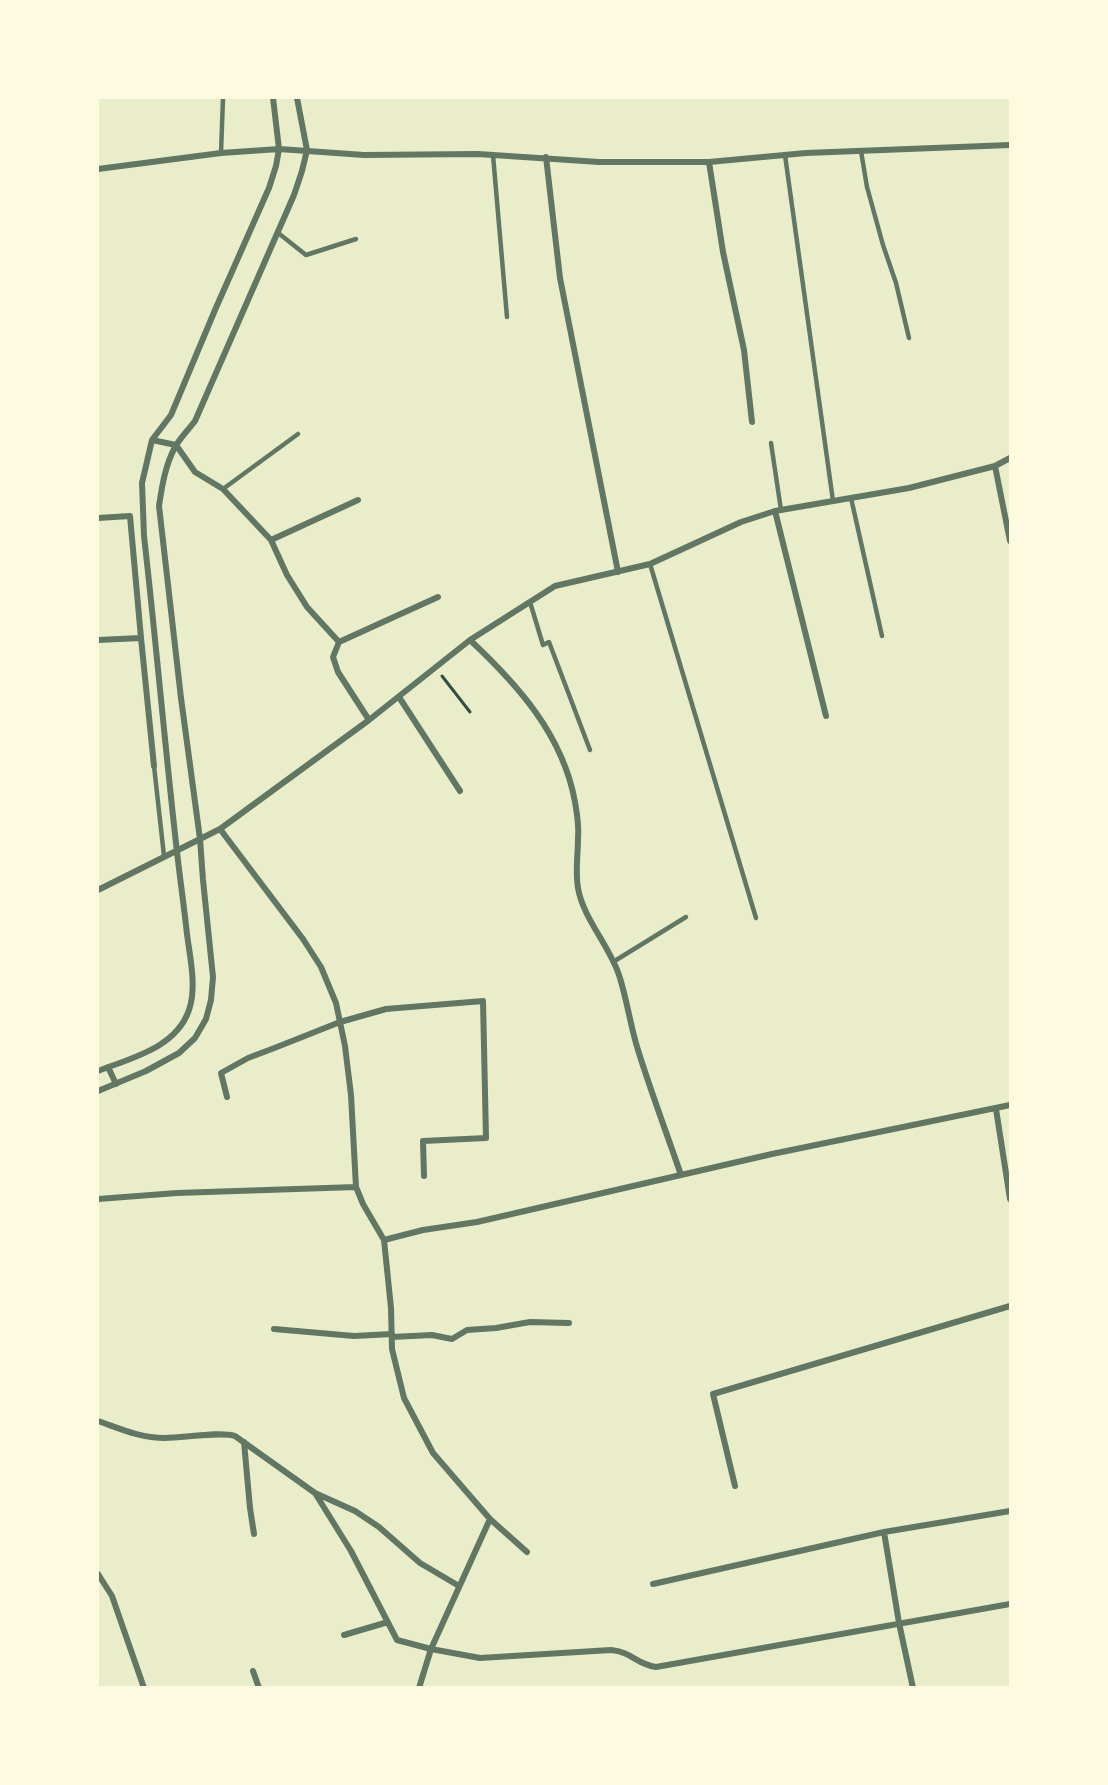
<!DOCTYPE html>
<html>
<head>
<meta charset="utf-8">
<style>
  body { margin:0 }
  #map { position:relative; width:1108px; height:1785px; overflow:hidden; background:#e9edc9; font-family:Mulish,sans-serif }
  canvas { display:block }
  .frame { position:absolute; inset:0; border:99px solid #fefae0; pointer-events:none }
</style>
</head>
<body>
<div id="map">
<canvas width="1108" height="1785"></canvas>
<div class="frame"></div>
</div>
<script>
const g = document.querySelector('canvas').getContext('2d');
g.lineJoin = 'round';
function stroke(path, color, width, dash) { g.strokeStyle = color; g.lineWidth = width; g.lineCap = dash ? 'butt' : 'round'; g.setLineDash(dash || []); g.stroke(path); }
stroke(new Path2D(`
  M442,676l28,36`), '#344e41', 3);
stroke(new Path2D(`
  M861,151l6,36 16,58 13,38 13,55
  M221,153l2,-55
  M493,155l14,162
  M785,155l48,346
  M277,232l29,23 50,-16
  M771,443l10,67
  M223,489l75,-55
  M851,498l31,138
  M650,564l106,354
  M530,602l13,43 6,-3 41,108
  M154,766l10,90
  M613,962l73,-45`), '#617663', 4.5);
stroke(new Path2D(`
  M546,157l14,121 58,294
  M709,162l14,90 21,98 8,72
  M98,169l123,-16 58,-4 85,6 114,-1 121,8h110l97,-9 204,-8
  M152,440l24,5 19,27 28,17 48,51 16,35 20,32 32,35 -6,15 5,15 31,48
  M995,466l15,75
  M775,511l51,205
  M98,518l32,-2 11,122
  M271,540l87,-40
  M98,640l43,-2 13,128
  M470,640c48,45 93,95 105,162 2,11 4,25 3,36 0,17 -3,34 0,50 5,30 31,57 41,87 8,24 11,50 19,75 13,42 29,84 43,125
  M339,642l99,-45
  M399,697l61,94
  M220,829l83,110 18,28 15,36 9,43 6,49 5,92 7,17 21,36 7,68 1,41 12,49 29,55 57,66 -59,130 -12,39
  M98,890l122,-61 149,-109 101,-80 85,-54 95,-22 91,-42 34,-11 134,-23 86,-22 15,-8
  M108,1067l8,17
  M98,1071c33,-13 78,-23 91,-61 8,-23 1,-52 -2,-76 -3,-28 -7,-55 -10,-82 -12,-105 -21,-211 -33,-316l-2,-53 10,-43 19,-25 44,-105 54,-122 7,-22 3,-17 -6,-51
  M98,1091l48,-20 33,-18 16,-15 11,-19 5,-19 2,-23 -10,-97 -3,-41 -19,-141 -22,-192c3,-20 6,-40 16,-59 5,-9 14,-18 20,-26l99,-226 8,-24 5,-21 -10,-52
  M227,1097l-6,-24 27,-15 29,-11 63,-25 46,-13 97,-8 3,137 -63,3 1,35
  M996,1109l14,90
  M98,1199l79,-6 179,-6
  M384,1240l39,-10 54,-8 295,-68 238,-49
  M274,1329l80,7 38,-2
  M392,1337l40,-2 20,4 15,-9 29,-2 34,-6 39,1
  M98,1421c23,8 42,17 67,17 18,0 56,-7 70,-2l80,57 40,18 24,16 41,36 39,23
  M244,1442l6,66 4,26
  M735,1486l-22,-92 297,-88
  M315,1493l36,58 46,89 34,9 49,9 131,-8c21,2 25,14 45,17l354,-63
  M490,1519l37,33
  M884,1532l15,91 14,65
  M98,1574l14,22 32,92
  M653,1584l231,-52 126,-21
  M344,1635l44,-13
  M253,1671l6,17`), '#617663', 6);
</script>
</body>
</html>
